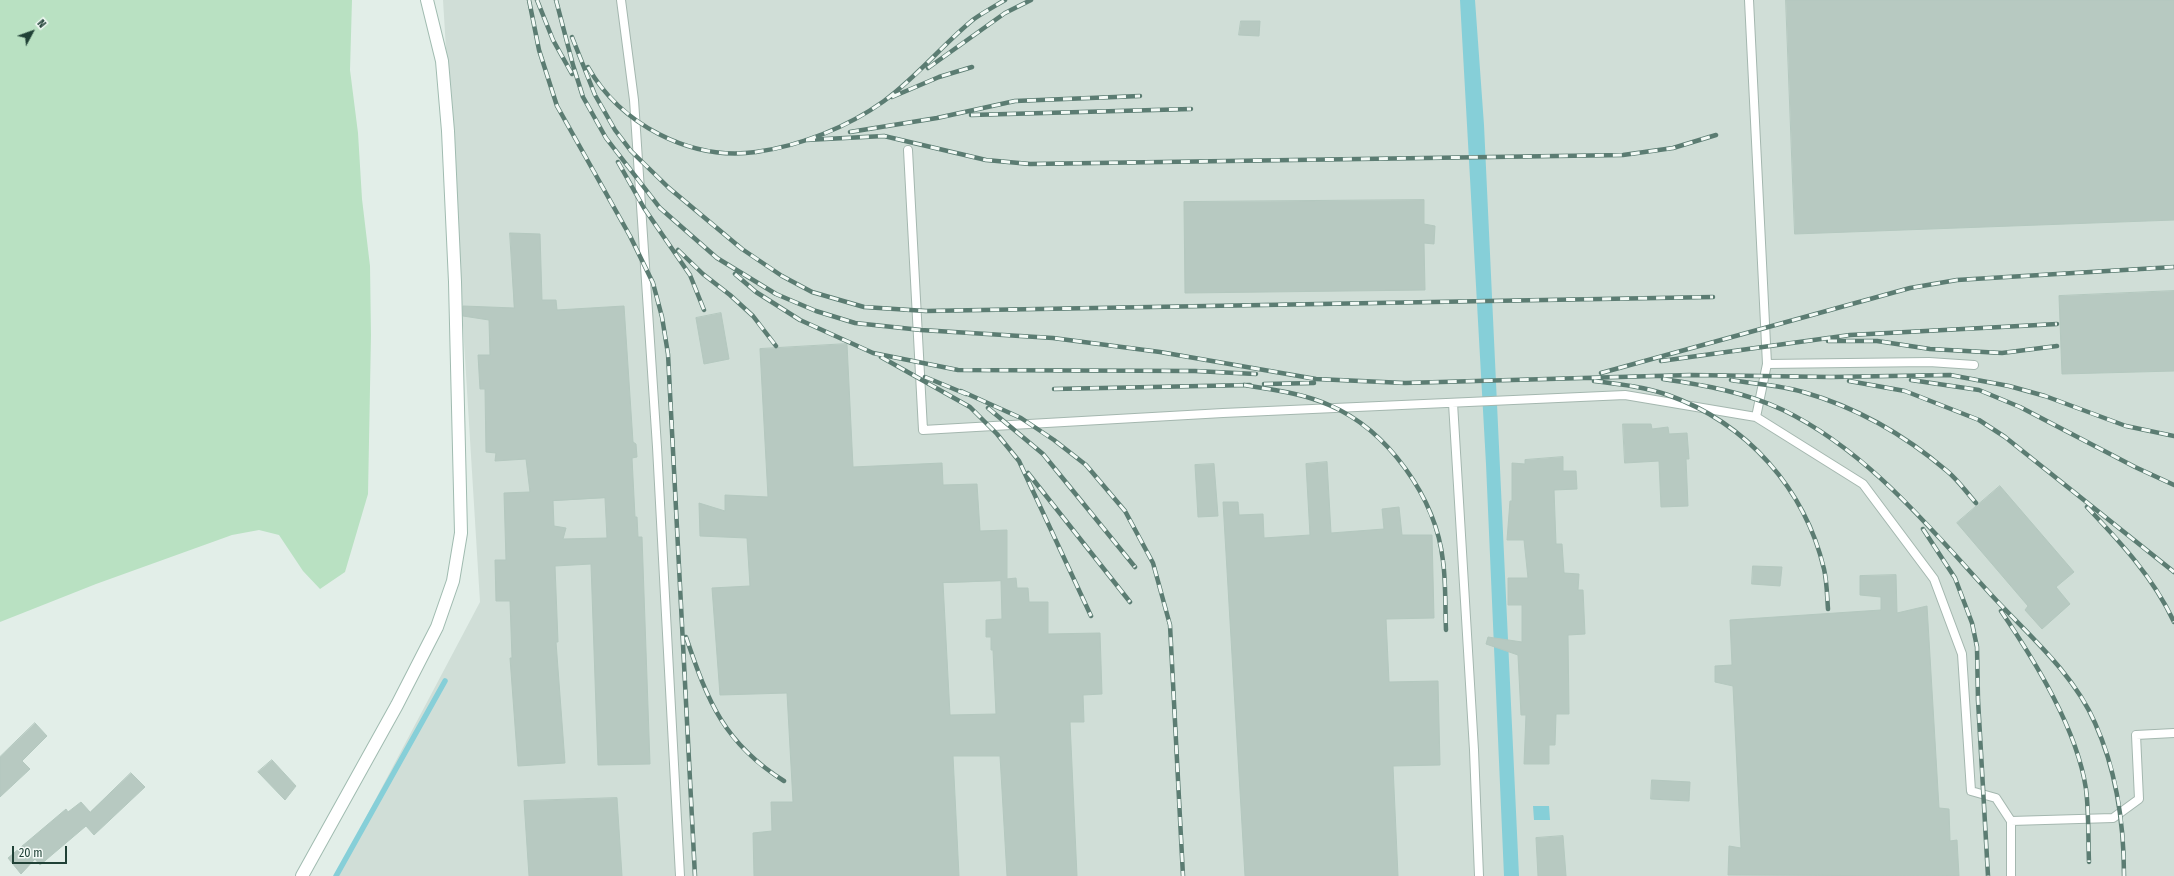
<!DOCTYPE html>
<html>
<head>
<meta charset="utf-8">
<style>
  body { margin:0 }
  #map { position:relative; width:2174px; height:876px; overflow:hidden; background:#e2eee8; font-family:"Fira Sans Condensed",sans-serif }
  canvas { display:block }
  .north { position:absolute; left:12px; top:12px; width:40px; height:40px; -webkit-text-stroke:3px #f3faf6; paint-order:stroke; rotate:49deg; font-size:11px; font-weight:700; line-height:16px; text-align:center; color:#204136 }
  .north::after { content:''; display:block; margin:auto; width:14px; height:18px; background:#204136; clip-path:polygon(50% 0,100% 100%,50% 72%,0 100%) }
  .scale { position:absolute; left:12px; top:846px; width:55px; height:18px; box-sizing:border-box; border:2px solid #204136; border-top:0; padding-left:5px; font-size:12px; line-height:14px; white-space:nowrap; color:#204136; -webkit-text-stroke:3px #f3faf6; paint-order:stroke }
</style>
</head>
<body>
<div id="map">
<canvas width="2174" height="876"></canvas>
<div class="north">N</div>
<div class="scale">20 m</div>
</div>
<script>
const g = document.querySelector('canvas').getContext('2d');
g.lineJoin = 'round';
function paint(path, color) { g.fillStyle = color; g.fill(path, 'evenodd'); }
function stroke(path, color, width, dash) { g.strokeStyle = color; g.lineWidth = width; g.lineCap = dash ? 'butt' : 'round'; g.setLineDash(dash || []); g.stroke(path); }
paint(new Path2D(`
  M443,0h1731v876h-1839l145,-274z`), '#d0ded7');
paint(new Path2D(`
  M0,0h352l-2,70 8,63 4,66 8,67 1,69 -3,159 -23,78 -25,17 -17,-18 -24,-36 -20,-5 -27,5 -136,49 -96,38z`), '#b9e1c2');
paint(new Path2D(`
  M1460,0h15l9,125 35,751h-15l-18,-412z
  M1533,806h16l1,14h-16z`), '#86cfd8');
stroke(new Path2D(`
  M336,876l109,-195`), '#86cfd8', 5.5);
const building = new Path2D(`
  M1786,0h388v220l-379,14z
  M1241,21h19l-1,15 -20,-1z
  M1424,200v24l11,2 -1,18 -10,-1 1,47 -240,3 -1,-91z
  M510,233l30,1 2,66h14l1,10 67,-4 9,136 3,2 1,13 -5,1 3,59h2l1,20h4l8,227 -52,1 -7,-201 -36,2 3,76h-2l9,121 -47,3 -8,-108h2l-2,-57h-14l-1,-41h11l-2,-67 26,-1 -4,-33 -31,2 1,-8 -10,-1 -1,-63h-5l-2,-34h12l-1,-35 -26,-4v-10l51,2zM605,498l2,40 -44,1 3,-11 -12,-2 -1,-25z
  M2174,291v80l-112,3 -3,-78z
  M721,313l8,46 -25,5 -8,-46z
  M847,344l6,123 89,-4 1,22 34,-1 3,47 27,-1v49l9,-1 1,10h11l1,14h19v32l52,-1 2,61 -19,1 1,27h-14l7,154h-70l-7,-120h-47l6,120h-205l-1,-43 19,-2 -1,-29h22l-6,-109 -67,2 -8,-107 38,-2 -3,-48 -47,-2 -1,-33 26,8v-16l43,2 -8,-148zM1001,581l1,38 -16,1v17h5v13h2l3,64 -46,1 -7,-132z
  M1623,424h28l1,5 16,-2 1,7 18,-1 2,26h-3l2,47 -27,1 -2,-46 -34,2z
  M1563,457v14h13l1,18 -23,1 2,54h6l2,29 15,1 -1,16h5l2,44 -17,1 1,79h-13l-1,31h-6v19h-25l2,-49h-5l-3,-60 -32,-11 2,-7 34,5v-37h-14v-27h20l-4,-38h-17l3,-39h2v-38l13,1v-4z
  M1327,462l4,71 53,-4 -2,-20 17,-2 3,28h30l2,83 -48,1 3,63 49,-1 2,84 -47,1 5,110h-153l-22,-374h15l1,13 24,-1 1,24 46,-3 -4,-71z
  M1214,464l4,52 -20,1 -3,-52z
  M2000,486l74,86 -18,15 14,17 -28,25 -17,-19 3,-4 -71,-83z
  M1753,566l29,1 -2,19 -28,-2z
  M1896,575l1,38 30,-7 12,202 10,1 1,32 7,-1 2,36 -231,-1 1,-29 12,2 -8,-162 -18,-4v-16l17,-1 -2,-45 151,-10v-13l-21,-2v-19z
  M35,723l12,13 -25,25 8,8 -30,28v-40z
  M272,760l24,26 -11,14 -27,-28z
  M131,773l14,14 -51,48 -8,-9 -46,39 -5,-6 -14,15 -13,-16 58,-49 2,3 13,-10 9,10z
  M1652,780l38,2 -1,19 -38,-2z
  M617,798l5,78h-93l-5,-75z
  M1563,836l3,40h-28l-2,-38z`);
paint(building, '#b7c9c1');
stroke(building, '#b4c8bf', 1);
const lane = new Path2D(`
  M621,0l13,100 23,347 23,429
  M1749,0l18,364
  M908,150l15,280 300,-17 402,-18 131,22 107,67 71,95 28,75 9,137 25,7 15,23v55
  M1453,403l21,347 5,126
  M1756,417l11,-53 162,-2 45,3
  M2011,821l102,-3 26,-19 -3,-64 38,-2`);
const secondary = new Path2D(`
  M302,876l95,-171 40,-78 16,-46 8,-48 -6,-251 -7,-151 -6,-70 -15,-61`);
stroke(lane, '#a4b7af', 10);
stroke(secondary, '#a0bbb0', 14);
stroke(lane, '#fff', 8);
stroke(secondary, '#fff', 12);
const rail = new Path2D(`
  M529,0l10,50 18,56 73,130 23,47 9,34 6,37 27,522
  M537,0l16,40 19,34
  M556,0l17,65 10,32 23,41 54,70 57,50 59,36 40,17 39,12 66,7 132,8 107,14 156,27 89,4 285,-8 141,2 119,-2 59,11 36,10 81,30 48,10
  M572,37l23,58 20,35 16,21 38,37 73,61 40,27 30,16 52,15 62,4 787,-14
  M588,67c32,57 102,94 168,85 44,-6 92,-25 128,-51 33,-24 59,-57 90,-82 10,-7 21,-13 31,-19
  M928,68l77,-55 26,-13
  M892,97l47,-20 33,-10
  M971,115l220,-6
  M850,132l87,-14 78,-17 125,-5
  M806,140l78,-4 102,24 44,4 593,-9 50,-7 43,-13
  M618,162l26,46 46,67 14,35
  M678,250l25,24 27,21 23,21 23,30
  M735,274l21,18 44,28 73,33 85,17 237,1 61,3
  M1828,341h49l53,8 72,4 55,-7
  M881,357l89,50 27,27 22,27 72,155
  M1661,361l189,-26 207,-11
  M1601,373l309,-85 47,-8 217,-13
  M925,377l41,17
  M1663,379c40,6 82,13 120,31 87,42 150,122 214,191 36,38 77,74 98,122 22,49 29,100 29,153
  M1731,380c23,4 49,5 72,12 53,15 103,44 144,79 11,9 20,22 29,32
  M1911,380l68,10 41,17 115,60 39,18
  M1594,381c24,3 51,6 74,14 79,28 137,94 156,174 3,13 3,27 4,40
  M1849,381l56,10 74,29 26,17 169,135
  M1264,384l50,-1
  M1244,385c29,5 58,8 85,20 59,25 107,93 114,156 3,22 2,46 3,69
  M1054,389l196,-4
  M961,391l60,27 33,22 32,25 39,46 28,52 17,62 13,251
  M988,408l55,46 92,113
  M1028,473l102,129
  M2087,507c34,36 66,70 87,115
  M1923,529l32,49 17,45 5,24 1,53 10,176
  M2001,611c34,50 76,118 85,178 3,24 2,49 3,73
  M686,637c22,65 38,106 98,144`);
stroke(rail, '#5b7c72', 4.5);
stroke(rail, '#f3faf6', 3, [9]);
</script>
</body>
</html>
